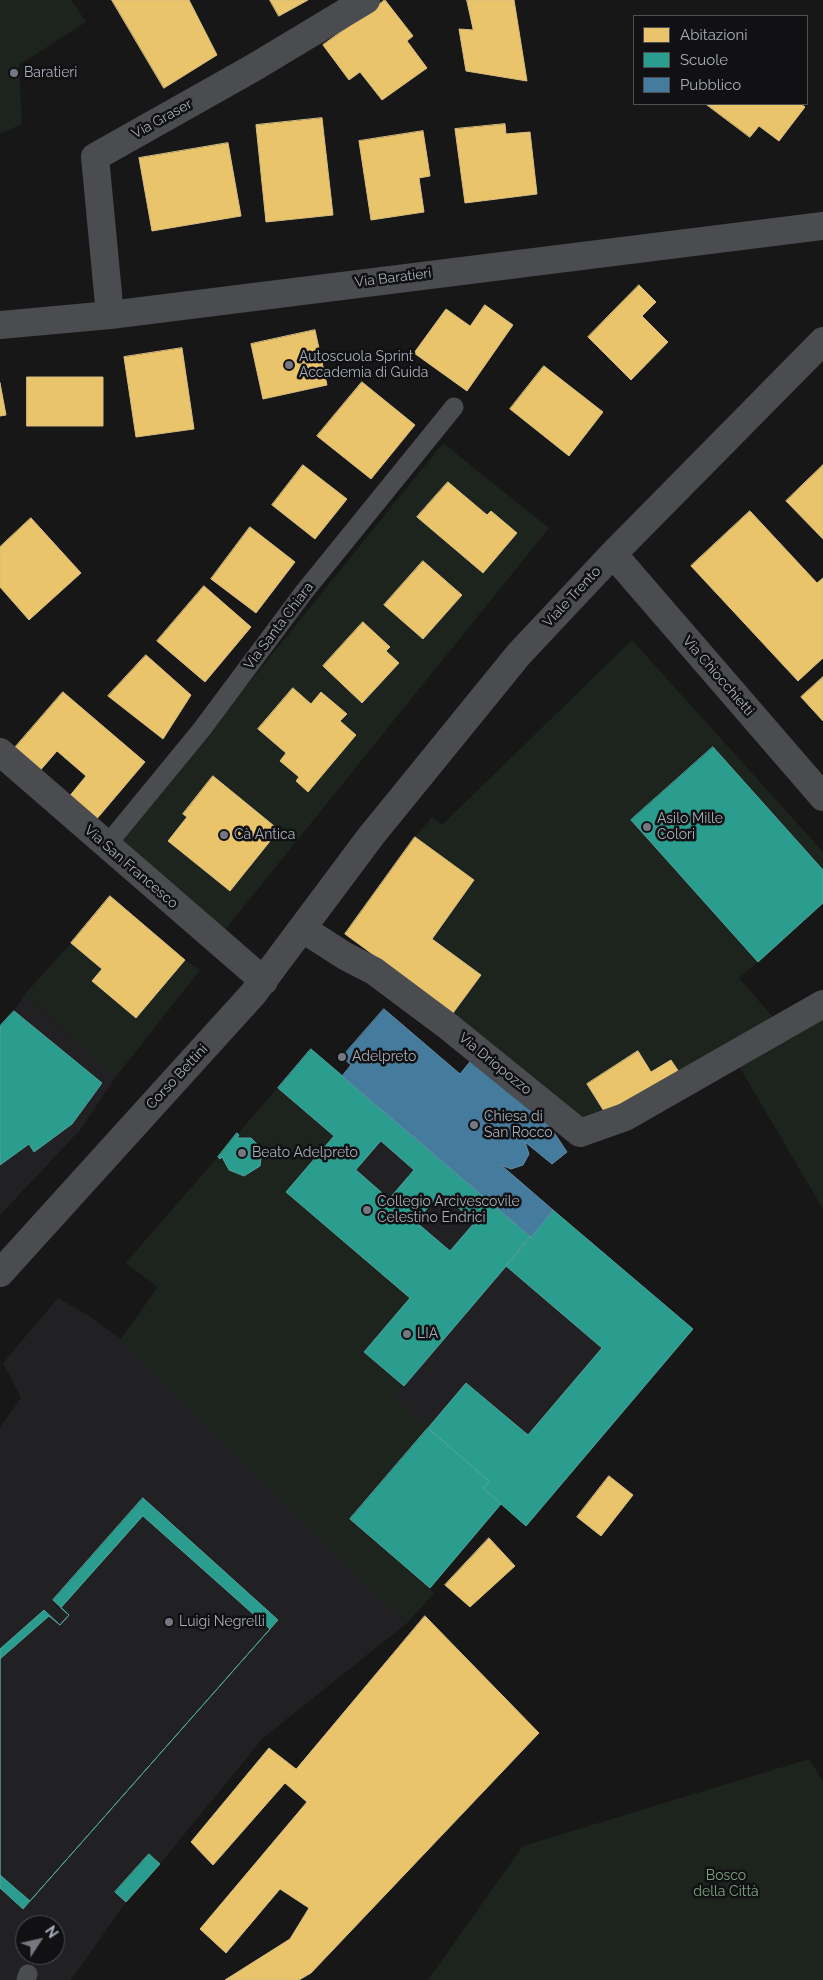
<!DOCTYPE html>
<html>
<head>
<meta charset="utf-8">
<style>
  body { margin:0 }
  #map { position:relative; width:823px; height:1980px; overflow:hidden; background:#171717; font-family:Raleway,sans-serif }
  canvas { display:block }
  .legend { position:absolute; left:633px; top:15px; width:175px; height:90px; box-sizing:border-box; background:#111113; border:1px solid #4d4f55; margin:0; padding:6px 9px; list-style:none; font-size:15px; color:#a8adb8 }
  .legend li { display:flex; align-items:center; gap:10px; height:25px }
  .legend b { width:25px; border:1px solid #4d4f55 }
  .north { position:absolute; left:15px; top:1915px; width:50px; height:50px; box-sizing:border-box; background:#111113; border:1px solid #4d4f55; border-radius:50%; rotate:55deg; font-size:14px; font-weight:700; line-height:20px; text-align:center; color:#a8adb8 }
  .north::after { content:''; display:block; margin:auto; width:18px; height:22px; background:#757880; clip-path:polygon(50% 0,100% 100%,50% 72%,0 100%) }
</style>
</head>
<body>
<div id="map">
<canvas width="823" height="1980"></canvas>
<ul class="legend">
<li><b style="height:14px;background:#e9c46a"></b>Abitazioni</li>
<li><b style="height:14px;background:#2a9d8f"></b>Scuole</li>
<li><b style="height:14px;background:#457b9d"></b>Pubblico</li>
</ul>
<div class="north">N</div>
</div>
<script>
const g = document.querySelector('canvas').getContext('2d');
g.lineJoin = 'round';
function paint(path, color) { g.fillStyle = color; g.fill(path, 'evenodd'); }
function stroke(path, color, width, dash) { g.strokeStyle = color; g.lineWidth = width; g.lineCap = dash ? 'butt' : 'round'; g.setLineDash(dash || []); g.stroke(path); }
function drawText(font, color, halo, rows, align = 'center') {
  g.font = font + ' Raleway,sans-serif'; g.lineWidth = 5; g.setLineDash([]); g.textBaseline = 'middle'; g.strokeStyle = halo; g.fillStyle = color; for (const [text, x, y, turn = 0] of rows) {
    g.save(); g.translate(x, y); g.rotate((+turn || 0) * Math.PI / 180); g.textAlign = isNaN(turn) ? turn : align; if (halo) g.strokeText(text, 0, 0); g.fillText(text, 0, 0); g.restore();
  }
}
paint(new Path2D(`
  M25,994l90,84 -34,51 -81,86v-189l14,-15z
  M311,1049l31,27 211,134 140,119 -167,197 -25,-21 -71,83 4,5 -27,30 -144,115 -103,126 -34,38 -55,78h-71v-553l21,-29 -18,-35 55,-65 31,18 32,23 37,-52 -32,-24zM25,1925h30v30h-30z`), '#212123');
paint(new Path2D(`
  M0,0h71l15,22 -67,43 3,59 -22,10z
  M443,443l106,85 -325,403 -106,-86z
  M632,640l191,212v18l-110,-123 -82,72 127,143 -19,16 39,45 -97,52 -10,-15 -20,12 -13,-20 -51,32 20,32 -26,10 -121,-105 -7,-8 -21,-74 42,-59 -59,-43 17,-20 10,8z
  M71,943l31,26 -9,13 43,36 49,-58 15,10 -85,108 -90,-84z
  M823,1019v190l-83,-141z
  M278,1088l56,48 -47,55 123,107 -46,54 40,34 -10,12 34,30 -78,91 84,74 -27,30 -286,-284 37,-52 -32,-24z
  M809,1759l14,23v198h-395l95,-134z`), '#1d241e');
const homes = new Path2D(`
  M112,0h77l28,55 -53,33z
  M270,0h38l-29,16z
  M385,0l28,36 -6,5 20,27 -45,32 -22,-28 -11,8 -26,-35z
  M467,0h47l13,81 -61,-10 -7,-42 14,1z
  M706,104h95l4,3 -26,34 -20,-15 -9,11z
  M322,118l11,97 -67,7 -10,-97z
  M505,124l1,10 24,-2 7,62 -72,9 -10,-74z
  M423,131l7,45 -11,2 5,34 -53,8 -12,-79z
  M228,143l13,73 -89,15 -13,-73z
  M639,285l17,17 -14,14 26,26 -37,38 -43,-43z
  M485,305l28,20 -46,66 -53,-38 32,-44 24,17z
  M315,330l12,55 -64,14 -12,-55z
  M182,348l12,81 -58,8 -12,-80z
  M544,366l59,46 -34,44 -59,-47z
  M27,377h76v49h-76z
  M362,382l53,43 -44,54 -54,-43z
  M0,383l6,32 -6,1z
  M303,465l44,34 -32,40 -43,-34z
  M823,465v74l-37,-38z
  M448,482l39,33 4,-4 26,22 -34,40 -66,-56z
  M750,511l67,72 6,-5v80l-25,23 -107,-115z
  M31,518l50,55 -52,47 -29,-33v-40z
  M250,527l45,35 -39,51 -45,-34z
  M423,561l39,34 -39,44 -39,-34z
  M204,586l47,41 -46,55 -48,-41z
  M363,622l27,25 -4,4 13,12 -37,40 -39,-37z
  M146,655l45,40 -28,44 -55,-43z
  M823,677v44l-22,-24z
  M293,688l18,16 10,-12 26,22 -7,7 16,14 -48,57 -12,-11 3,-4 -19,-16 6,-8 -28,-24z
  M63,692l82,70 -50,59 -27,-23 18,-22 -29,-25 -19,22 -26,-22z
  M213,776l66,54 -49,61 -62,-50 19,-24 -4,-3z
  M415,837l59,43 -42,59 49,36 -28,38 -108,-79z
  M110,896l75,64 -49,58 -44,-37 10,-12 -31,-26z
  M638,1051l13,21 20,-12 10,15 -74,41 -20,-32z
  M609,1476l24,19 -32,41 -24,-19z
  M489,1538l26,28 -45,41 -25,-22z
  M425,1616l114,117 -228,240 -12,7h-74l65,-41 19,-31 -29,-19 -54,64 -26,-24 107,-127 -22,-19 -72,82 -22,-23 78,-94 27,21z`);
paint(homes, '#e9c46a');
stroke(homes, '#d6bd81', 1);
const schools = new Path2D(`
  M713,747l110,123v33l-65,59 -127,-142z
  M14,1011l88,72 -30,41 -38,28 -5,-8 -29,21v-139z
  M311,1049l220,188 -127,149 -40,-34 46,-54 -124,-106 48,-56 -56,-48zM381,1141l33,29 -25,29 -33,-29zM441,1193l34,29 -25,29 -34,-29z
  M237,1133l2,2 -2,3h14l11,11 -2,17 -16,10 -15,-6 -7,-13 -2,2 -2,-2z
  M553,1210l140,119 -167,197 -43,-38 6,-7 -61,-53 38,-45 62,52 74,-87 -96,-82z
  M428,1428l61,53 -6,7 18,16 -71,84 -80,-69z
  M143,1498l135,122 -255,289 -23,-21v-239l44,-39 16,15 9,-10 -16,-15z
  M143,1516l127,113 -240,272 -30,-26v-216l49,-43 11,9 9,-10 -8,-7z
  M149,1854l11,10 -34,38 -11,-10z`);
paint(schools, '#2a9d8f');
stroke(schools, '#50a29b', 1);
const public = new Path2D(`
  M384,1009l76,65 14,-17 55,48 22,23 16,24 -15,12 -27,-22 4,12 -6,11 -12,4 -10,-4 52,45 -22,27 -189,-161 9,-11 -9,-8z`);
paint(public, '#457b9d');
stroke(public, '#638aa5', 1);
stroke(new Path2D(`
  M106,846l96,-117 102,-137 150,-185
  M26,1980l2,-6`), '#4b4c50', 19);
stroke(new Path2D(`
  M110,315l-15,-158 158,-89 113,-68
  M0,325l110,-10 713,-89
  M613,554l210,243
  M0,752l264,229
  M303,929l42,27 29,15 75,56 131,106 45,-16 198,-113
  M0,1273l253,-279 118,-158 148,-182 94,-100 210,-213`), '#4b4c50', 28);
for (const [x, y, r, color] of [
  [14,73,5,"#757880"],
  [289,365,5,"#757880"],
  [647,827,5,"#757880"],
  [224,835,5,"#757880"],
  [342,1057,5,"#757880"],
  [474,1125,5,"#757880"],
  [242,1153,5,"#757880"],
  [367,1210,5,"#757880"],
  [407,1334,5,"#757880"],
  [169,1622,5,"#757880"]
]) { const dot = new Path2D(); dot.arc(x, y, r, 0, 2 * Math.PI); g.fillStyle = color; g.fill(dot); stroke(dot, '#111113', 2); }
drawText('14px', '#a8adb8', '#111113', [
  ["Baratieri",24,73],
  ["Autoscuola Sprint",299,357],
  ["Accademia di Guida",299,373],
  ["Asilo Mille",657,819],
  ["Colori",657,835],
  ["Cà Antica",234,835],
  ["Adelpreto",352,1057],
  ["Chiesa di",484,1117],
  ["San Rocco",484,1133],
  ["Beato Adelpreto",252,1153],
  ["Collegio Arcivescovile",377,1202],
  ["Celestino Endrici",377,1218],
  ["LIA",417,1334],
  ["Luigi Negrelli",179,1622]
], 'left');
drawText('14px', '#a8adb8', '#111113', [
  ["Via Graser",162,119,-29],
  ["Via Baratieri",393,278,-7],
  ["Viale Trento",572,597,-47],
  ["Via Santa Chiara",279,626,-53],
  ["Via Chiocchietti",718,676,49],
  ["Via San Francesco",131,867,41],
  ["Via Driopozzo",495,1064,39],
  ["Corso Bettini",177,1077,-47]
]);
drawText('14px', '#7fa381', '#111113', [
  ["Bosco",726,1876],
  ["della Città",726,1892]
]);
</script>
</body>
</html>
